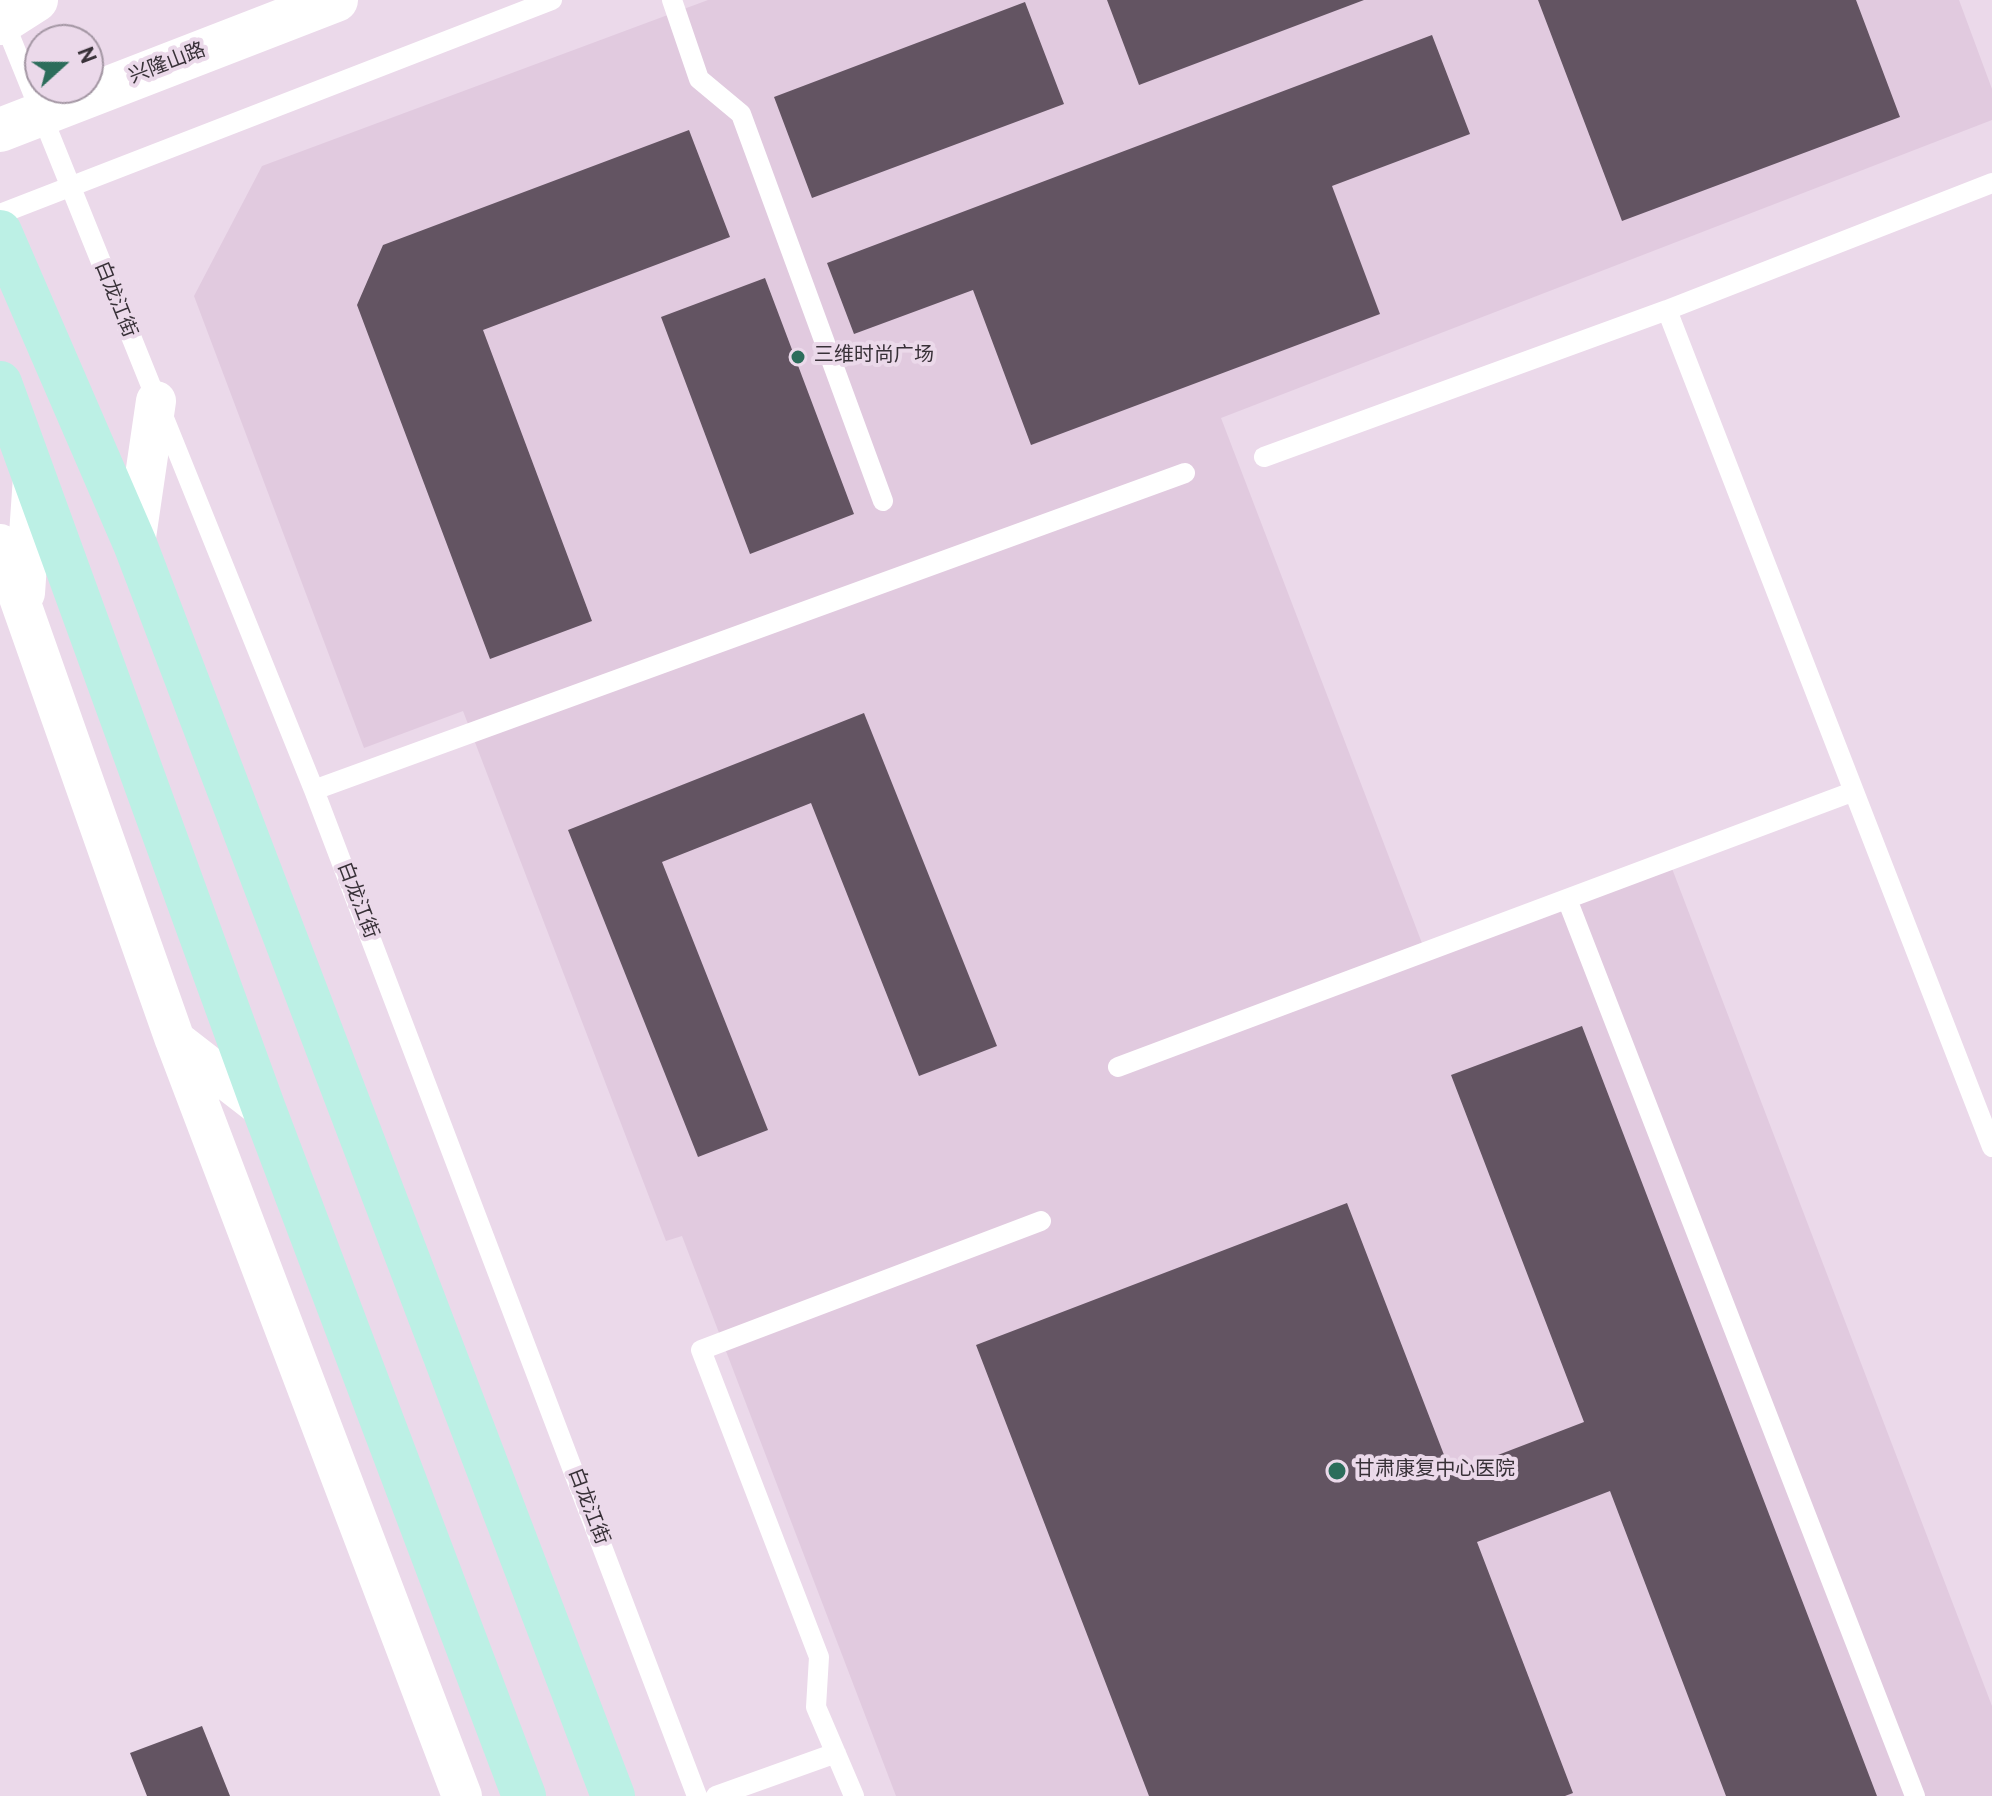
<!DOCTYPE html>
<html>
<head>
<meta charset="utf-8">
<style>
  body { margin:0 }
  #map { position:relative; width:1992px; height:1796px; overflow:hidden; background:#ebd9ea; font-family:Overpass,sans-serif }
  canvas { display:block }
  .north { position:absolute; left:24px; top:24px; width:80px; height:80px; box-sizing:border-box; background:#ebd9ea; border:2px solid #a396a3; border-radius:50%; rotate:69deg; font-size:22px; font-weight:700; line-height:32px; text-align:center; color:#383138 }
  .north::after { content:''; display:block; margin:auto; width:28px; height:36px; background:#2c6d5b; clip-path:polygon(50% 0,100% 100%,50% 72%,0 100%) }
</style>
</head>
<body>
<div id="map">
<canvas width="1992" height="1796"></canvas>
<div class="north">N</div>
</div>
<script>
const g = document.querySelector('canvas').getContext('2d');
g.lineJoin = 'round';
function paint(path, color) { g.fillStyle = color; g.fill(path, 'evenodd'); }
function stroke(path, color, width, dash) { g.strokeStyle = color; g.lineWidth = width; g.lineCap = dash ? 'butt' : 'round'; g.setLineDash(dash || []); g.stroke(path); }
function drawText(font, color, halo, rows, align = 'center') {
  g.font = font + ' Overpass,"Noto Sans SC",sans-serif'; g.lineWidth = 8; g.setLineDash([]); g.textBaseline = 'middle'; g.strokeStyle = halo; g.fillStyle = color; for (const [text, x, y, turn = 0] of rows) {
    g.save(); g.translate(x, y); g.rotate((+turn || 0) * Math.PI / 180); g.textAlign = isNaN(turn) ? turn : align; if (halo) g.strokeText(text, 0, 0); g.fillText(text, 0, 0); g.restore();
  }
}
paint(new Path2D(`
  M708,0h1251l33,89v31l-771,298 204,533 243,-93 324,848v90h-1096l-214,-560 -16,5 -203,-530 -99,37 -170,-452 68,-130z`), '#e1cadf');
paint(new Path2D(`
  M1107,0h257l-225,85z
  M1538,0h318l44,117 -278,104z
  M1025,2l39,102 -252,94 -38,-101z
  M1432,35l38,99 -138,52 48,128 -349,131 -58,-155 -119,44 -27,-71z
  M689,130l41,107 -247,93 109,291 -102,38 -133,-354 26,-60z
  M765,278l89,236 -104,40 -89,-237z
  M864,713l133,333 -78,30 -108,-273 -149,59 106,268 -70,27 -130,-327z
  M1582,1026l295,770h-151l-116,-305 -133,51 96,251 -8,3h-416l-173,-451 371,-142 104,270 133,-51 -133,-347z
  M202,1726l28,70h-83l-17,-43z`), '#635462');
stroke(new Path2D(`
  M672,0l27,79 42,35 142,387
  M3,19l311,771 383,1006
  M0,214l552,-214
  M1667,310l325,837
  M1264,457l403,-147 325,-127
  M314,790l871,-317
  M1567,899l348,897
  M1118,1067l734,-275
  M716,1796l120,-43
  M854,1796l-38,-89 3,-50 -118,-307 340,-129`), '#fff', 20);
stroke(new Path2D(`
  M0,544l175,496 287,756
  M135,544l21,-143
  M25,593l8,-116
  M175,1040l89,69`), '#fff', 40);
stroke(new Path2D(`
  M0,23l36,-23
  M0,130l336,-130`), '#fff', 44);
stroke(new Path2D(`
  M0,232l135,312 478,1252
  M0,383l264,726 260,687`), '#bcf0e5', 44);
for (const [x, y, r, color] of [
  [798,357,8,"#2c6d5b"],
  [1337,1471,10,"#2c6d5b"]
]) { const dot = new Path2D(); dot.arc(x, y, r, 0, 2 * Math.PI); g.fillStyle = color; g.fill(dot); stroke(dot, '#ebd9ea', 3); }
drawText('20px', '#383138', '#ebd9ea', [
  ["兴隆山路",168,65,-21],
  ["白龙江街",114,300,68],
  ["白龙江街",356,901,69],
  ["白龙江街",587,1507,69]
]);
drawText('20px', '#383138', '#ebd9ea', [
  ["三维时尚广场",814,357],
  ["甘肃康复中心医院",1355,1471]
], 'left');
</script>
</body>
</html>
